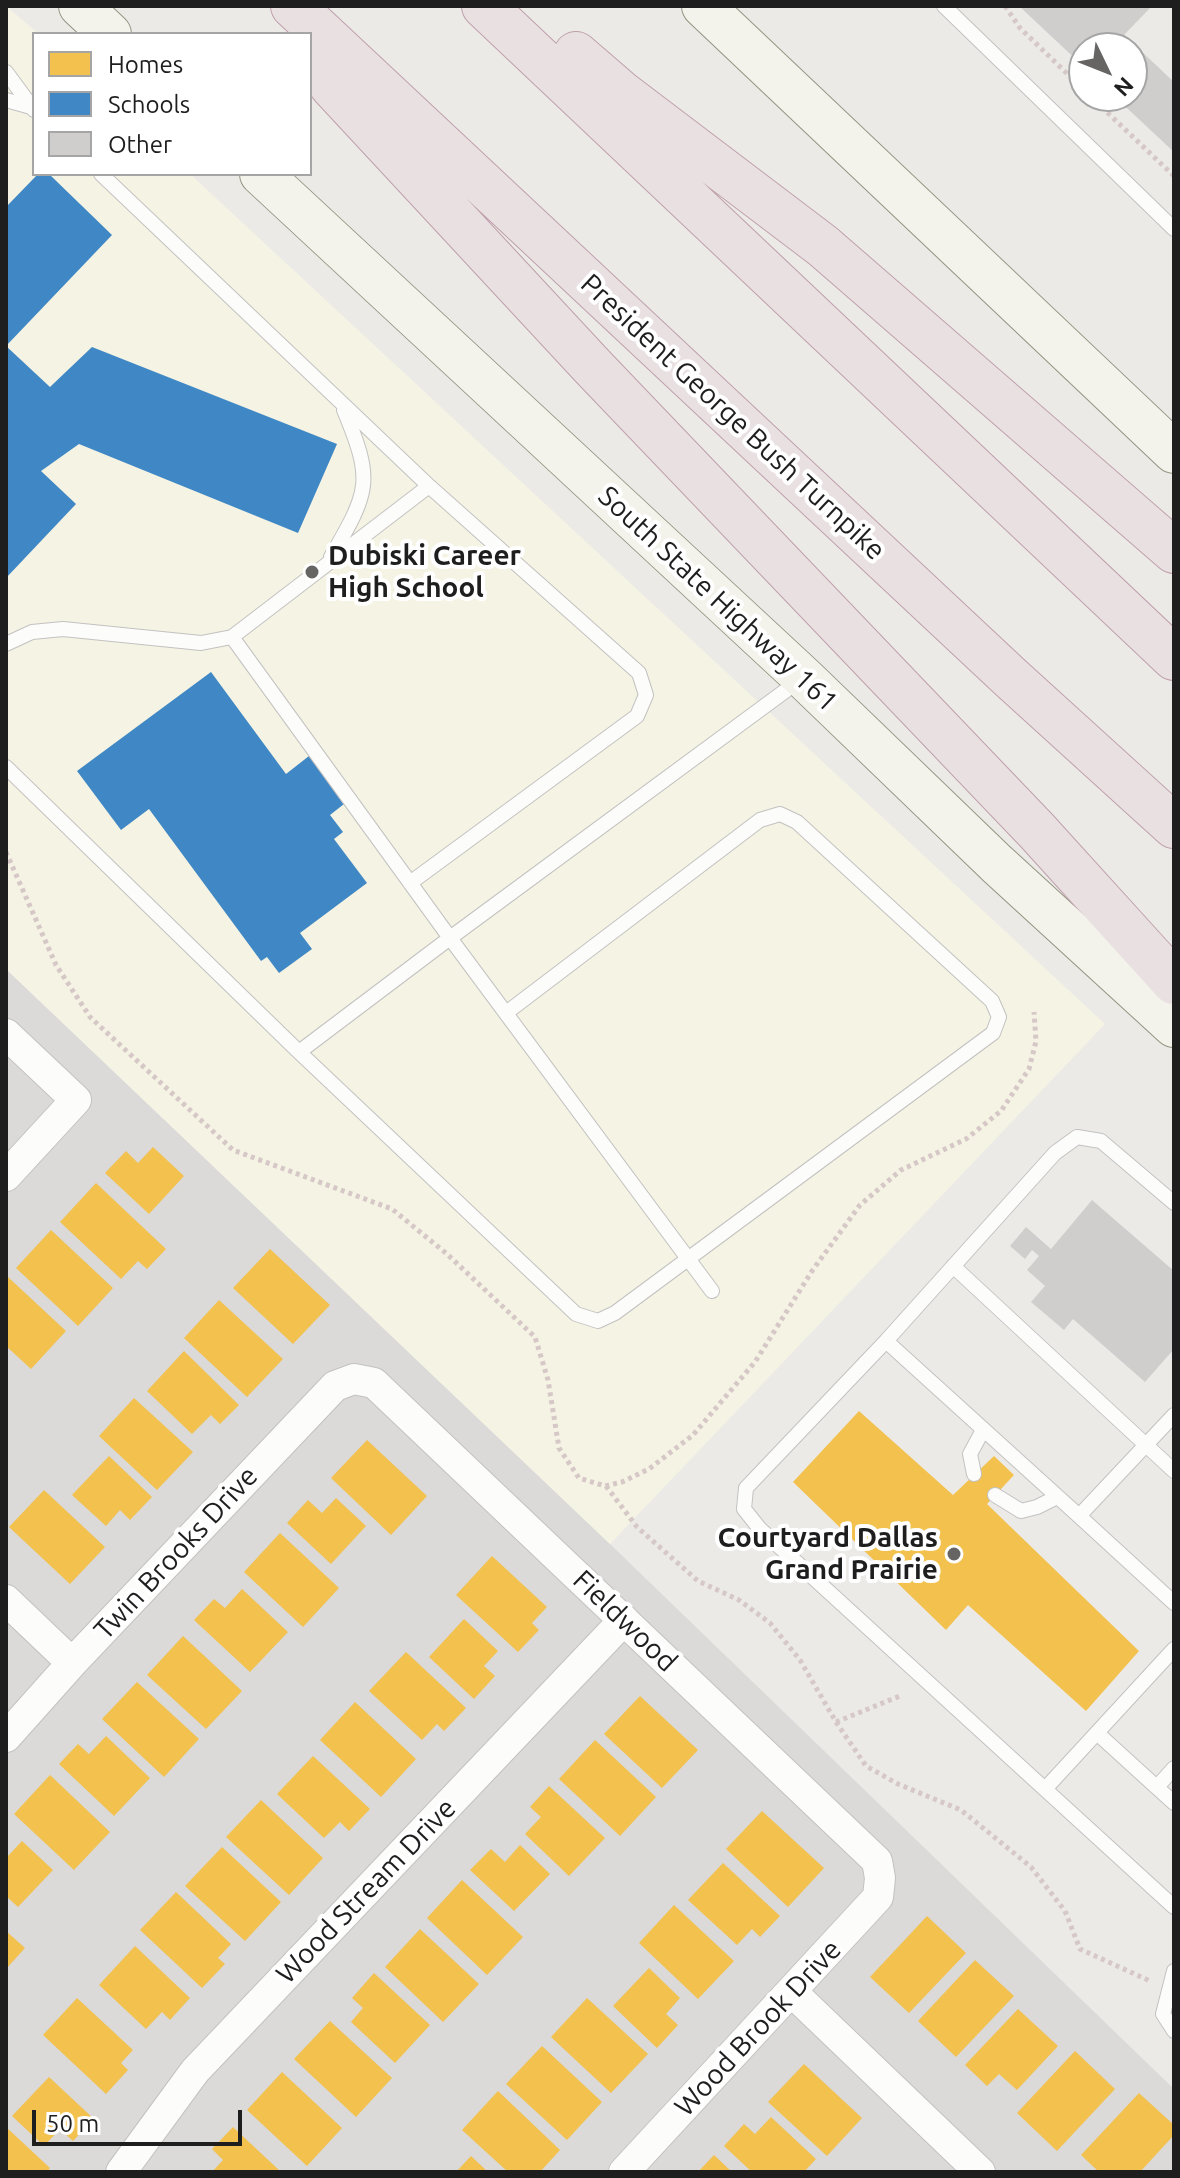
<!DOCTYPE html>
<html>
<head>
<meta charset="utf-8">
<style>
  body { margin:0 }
  #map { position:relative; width:1180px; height:2178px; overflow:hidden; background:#eceae7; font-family:Ubuntu,sans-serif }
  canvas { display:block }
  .frame { position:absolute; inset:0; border:8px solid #1e1e1e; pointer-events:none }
  .legend { position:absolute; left:32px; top:32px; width:280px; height:144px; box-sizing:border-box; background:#fff; border:2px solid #a5a5a5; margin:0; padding:10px 14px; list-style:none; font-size:24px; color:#1e1e1e }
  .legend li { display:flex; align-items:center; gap:16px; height:40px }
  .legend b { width:40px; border:2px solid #a5a5a5 }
  .north { position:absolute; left:1068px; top:32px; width:80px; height:80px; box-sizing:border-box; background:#fff; border:2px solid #a5a5a5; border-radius:50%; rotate:133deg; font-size:22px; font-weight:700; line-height:32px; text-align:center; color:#1e1e1e }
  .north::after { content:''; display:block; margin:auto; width:28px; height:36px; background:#666564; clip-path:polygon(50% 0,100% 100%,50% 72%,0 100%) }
  .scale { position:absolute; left:32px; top:2110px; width:210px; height:36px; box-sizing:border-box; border:4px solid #1e1e1e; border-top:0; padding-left:10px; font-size:24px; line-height:28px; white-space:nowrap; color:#1e1e1e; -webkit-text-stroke:6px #fff; paint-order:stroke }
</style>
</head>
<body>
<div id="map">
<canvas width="1180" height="2178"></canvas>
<div class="frame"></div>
<ul class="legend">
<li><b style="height:22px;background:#f2c14e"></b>Homes</li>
<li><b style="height:22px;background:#3f88c5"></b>Schools</li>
<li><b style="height:22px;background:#d0cecc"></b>Other</li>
</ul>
<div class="north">N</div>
<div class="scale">50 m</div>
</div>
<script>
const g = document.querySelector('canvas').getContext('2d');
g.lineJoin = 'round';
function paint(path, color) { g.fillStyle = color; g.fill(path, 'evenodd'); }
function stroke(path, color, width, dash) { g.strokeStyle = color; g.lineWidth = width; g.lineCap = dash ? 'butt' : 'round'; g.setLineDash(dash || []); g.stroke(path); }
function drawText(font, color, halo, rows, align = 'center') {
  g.font = font + ' Ubuntu,sans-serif'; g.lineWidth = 8; g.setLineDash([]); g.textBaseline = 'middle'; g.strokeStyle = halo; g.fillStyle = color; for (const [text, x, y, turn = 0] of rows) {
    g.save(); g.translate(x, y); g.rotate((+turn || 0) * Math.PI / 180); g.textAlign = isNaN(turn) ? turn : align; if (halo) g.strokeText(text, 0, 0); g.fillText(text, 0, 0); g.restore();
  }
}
paint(new Path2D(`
  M6,969l604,575 564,545v83h-1168z`), '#dbdad8');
paint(new Path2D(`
  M6,6l33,28h-5v140h156l915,850 -495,520 -604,-575z`), '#f5f3e3');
paint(new Path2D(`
  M153,1147l31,29 -35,38 -44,-41 21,-22 12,12z
  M96,1183l70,66 -19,20 -9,-8 -17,18 -61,-57z
  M51,1230l62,58 -35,38 -62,-58z
  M270,1249l60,56 -37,39 -60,-56z
  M8,1277l58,54 -35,38 -25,-23z
  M219,1300l64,59 -36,38 -63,-59z
  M184,1351l55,54 -19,19 -9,-9 -19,19 -45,-43z
  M134,1398l59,54 -36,38 -58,-54z
  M859,1411l94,84 41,-39 20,19 -27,29 152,147 -53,60 -118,-106 -22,25 -153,-148z
  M367,1440l60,56 -36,39 -60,-57z
  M109,1456l43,41 -22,23 -10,-10 -14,16 -34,-31z
  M44,1490l61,57 -35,37 -61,-57z
  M336,1498l30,28 -35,38 -44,-41 21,-23 14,13z
  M280,1533l59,55 -36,39 -59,-55z
  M492,1556l55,51 -15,16 7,7 -21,22 -62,-57z
  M242,1589l46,43 -38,40 -56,-52 20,-21 11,9z
  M464,1619l34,32 -14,15 11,10 -21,23 -45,-42z
  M183,1636l59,55 -36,38 -59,-54z
  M406,1652l60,56 -22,23 -7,-7 -15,16 -53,-49z
  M137,1682l62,57 -35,38 -62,-58z
  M640,1696l58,54 -36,38 -58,-54z
  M355,1702l61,57 -35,38 -61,-57z
  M106,1736l44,42 -36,38 -55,-52 19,-20 11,10z
  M595,1740l61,57 -36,39 -61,-57z
  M313,1756l57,53 -21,22 -9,-9 -16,16 -47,-44z
  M50,1775l60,57 -36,38 -60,-56z
  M549,1786l56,52 -36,38 -44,-42 16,-17 -11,-10z
  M261,1800l62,58 -34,37 -63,-58z
  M762,1811l62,57 -36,39 -62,-58z
  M22,1841l31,29 -35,37 -12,-11v-41l2,1z
  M520,1845l30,29 -36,37 -44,-41 21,-21 14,13z
  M222,1847l59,55 -36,39 -60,-55z
  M723,1863l57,53 -20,21 -8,-8 -15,16 -49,-45z
  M462,1880l61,57 -36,38 -60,-57z
  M176,1892l55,52 -13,14 7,6 -23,24 -62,-58z
  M674,1905l60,56 -36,38 -59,-56z
  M927,1916l39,37 -57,60 -39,-36z
  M420,1929l59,55 -36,38 -58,-55z
  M6,1931l19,17 -19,21z
  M135,1946l55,52 -20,22 -8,-8 -16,17 -47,-44z
  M975,1960l39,36 -58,61 -38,-36z
  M649,1968l31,30 -14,16 12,11 -21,23 -44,-42z
  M374,1973l56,52 -35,38 -44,-41 12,-14 -11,-10z
  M77,1998l56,52 -12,13 7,7 -22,24 -63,-59z
  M587,1998l61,56 -37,39 -60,-56z
  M1018,2009l40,37 -41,44 -18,-16 -12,12 -22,-21z
  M330,2021l62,57 -36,39 -62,-58z
  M542,2046l60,56 -35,38 -61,-56z
  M1075,2051l40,38 -58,62 -40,-38z
  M804,2064l58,54 -35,38 -59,-54z
  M282,2072l60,56 -35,38 -60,-56z
  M49,2077l45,42 -21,22 -13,-12 -16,17 -32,-30z
  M498,2091l62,59 -20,22h-32l-46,-42z
  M1139,2093l35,32v10l-34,37h-41l-18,-17z
  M771,2117l45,42 -12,13h-52l-28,-26 20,-22 11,10z
  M6,2127l44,41 -3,4h-41z
  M233,2127l48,45h-69l11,-12 -11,-11z
  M714,2155l18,17h-34z
  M471,2156l17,16h-32z`), '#f2c14e');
paint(new Path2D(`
  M38,174h11l63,61 -106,111 44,41 42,-40 245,97 -39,89 -219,-89 -38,27 35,33 -70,74v-371z
  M211,672l75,102 23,-18 35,48 -14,11 13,17 -9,7 33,44 -67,50 12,16 -33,24 -12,-16 -6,4 -112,-152 -28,21 -44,-59z`), '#3f88c5');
paint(new Path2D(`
  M1019,6h133l-28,29 50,47v70l-60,-56h18v-48h-48v19z
  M1092,1200l82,71v78l-29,33 -72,-63 -9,11 -33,-28 14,-16 -18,-16 12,-14 -7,-6 -7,9 -15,-13 16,-19 25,22z`), '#d0cecc');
const lane = new Path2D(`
  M944,6l230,223
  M6,72l28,38
  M6,100l25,7
  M101,174l328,312 210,187 7,22 -9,21 -227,167
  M331,557c38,-66 43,-75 13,-147
  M232,637l218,301 262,353
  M6,644l26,-12 31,-3 138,14 31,-6 197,-151
  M6,767l293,285 277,262 22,7 17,-8 378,-280 6,-16 -7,-16 -195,-179 -17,-8 -20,6 -254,193
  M299,1052l151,-114 350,-258
  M1174,1203l-73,-62 -24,-4 -22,16 -169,188 -140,147 -2,21 16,20 414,378
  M953,1266l221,205
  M886,1341l193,175
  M1174,1415l-95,101 95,87
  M974,1474l-4,-20 13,-24
  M995,1495l26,16 16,-4 20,-10
  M1097,1733l77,70
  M1157,1787l17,-19
  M1045,1789l129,-140
  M1174,1971l-11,43 11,17`);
const street = new Path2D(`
  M6,1034l70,66 -70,76
  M6,1600l66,63
  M6,1737l66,-74 263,-277 19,-7 20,4 503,478 3,17 -2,19 -254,275
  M792,1992l188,180
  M121,2172l74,-101 429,-451`);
const secondary = new Path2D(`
  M80,6l30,28
  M703,6l471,446
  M261,174l543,504 193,186 177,162`);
const highway = new Path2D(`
  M293,6l718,672 163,148
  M484,6l690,652
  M576,54l44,38 203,154 351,305
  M310,58l22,28 261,281 444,464 137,151`);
stroke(lane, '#c3c2c1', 16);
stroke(street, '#c3c2c1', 32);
stroke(secondary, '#949481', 44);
stroke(highway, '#bfa0ac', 46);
stroke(new Path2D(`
  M1005,6l15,22 64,62
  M1090,96l84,80
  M6,852l50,113 34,52 143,133 159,59 55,45 88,83 13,43 11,68 20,30 26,8 17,-4 27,-13 44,-34 62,-73 57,-91 48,-66 41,-35 65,-31 35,-28 28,-42 7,-28 -2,-29
  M606,1486l31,41 61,54 41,19 31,23 30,37 36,62 30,44 32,18 63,26 70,57 34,44 15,38 70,32
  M836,1722l64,-26`), '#d5c8c7', 5, [4, 4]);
stroke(lane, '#fcfcfb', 14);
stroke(street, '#fcfcfb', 30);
stroke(secondary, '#f3f2eb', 42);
stroke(highway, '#e9e0e2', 44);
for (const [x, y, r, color] of [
  [312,572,8,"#666564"],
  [954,1554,8,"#666564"]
]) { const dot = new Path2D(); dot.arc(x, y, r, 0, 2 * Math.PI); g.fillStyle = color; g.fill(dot); stroke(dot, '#fff', 3); }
drawText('28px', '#1e1e1e', '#fff', [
  ["President George Bush Turnpike",733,417,43],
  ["South State Highway 161",718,599,43],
  ["Twin Brooks Drive",176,1553,-47],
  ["Fieldwood",625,1621,44],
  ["Wood Stream Drive",366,1891,-46],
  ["Wood Brook Drive",758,2028,-47]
]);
drawText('bold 28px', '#1e1e1e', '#fff', [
  ["Dubiski Career",328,556],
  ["High School",328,588],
  ["Courtyard Dallas",938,1538,"right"],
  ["Grand Prairie",938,1570,"right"]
], 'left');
</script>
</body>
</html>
